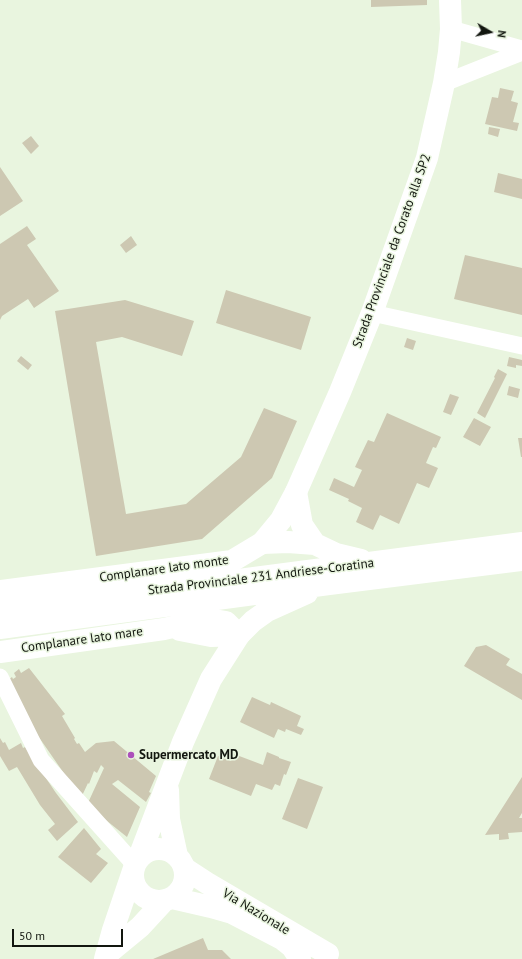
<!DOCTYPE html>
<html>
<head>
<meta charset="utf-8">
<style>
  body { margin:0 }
  #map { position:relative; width:522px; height:959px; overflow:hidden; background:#e9f5df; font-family:"PT Sans",sans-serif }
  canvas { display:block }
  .north { position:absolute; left:470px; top:12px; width:40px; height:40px; -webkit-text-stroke:3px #e9f5df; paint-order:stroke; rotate:99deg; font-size:11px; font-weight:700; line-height:16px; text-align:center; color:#12160f }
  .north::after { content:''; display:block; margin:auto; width:14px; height:18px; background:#12160f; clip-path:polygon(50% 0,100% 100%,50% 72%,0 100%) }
  .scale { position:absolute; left:12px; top:929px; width:111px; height:18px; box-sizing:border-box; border:2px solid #12160f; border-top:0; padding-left:5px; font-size:12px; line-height:14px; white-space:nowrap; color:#12160f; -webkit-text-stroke:3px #e9f5df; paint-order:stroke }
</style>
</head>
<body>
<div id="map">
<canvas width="522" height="959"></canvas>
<div class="north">N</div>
<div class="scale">50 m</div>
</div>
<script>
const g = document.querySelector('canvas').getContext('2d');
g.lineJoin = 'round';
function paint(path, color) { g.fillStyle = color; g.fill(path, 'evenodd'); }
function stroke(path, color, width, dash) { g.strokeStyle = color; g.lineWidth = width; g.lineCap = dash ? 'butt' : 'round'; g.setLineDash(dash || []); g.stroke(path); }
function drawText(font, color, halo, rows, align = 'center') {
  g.font = font + ' "PT Sans",sans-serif'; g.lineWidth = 3; g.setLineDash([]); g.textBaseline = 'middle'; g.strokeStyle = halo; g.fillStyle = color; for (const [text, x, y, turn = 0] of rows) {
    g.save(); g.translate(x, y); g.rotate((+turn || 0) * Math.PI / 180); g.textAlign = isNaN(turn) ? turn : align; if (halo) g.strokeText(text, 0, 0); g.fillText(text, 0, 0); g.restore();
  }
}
paint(new Path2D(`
  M371,0h56v5l-56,2z
  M500,88l14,3 -3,10 7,2 -5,19 6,1 -2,8 -32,-7 7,-27 6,1z
  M489,127l11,2 -2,8 -10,-3z
  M31,136l8,10 -8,8 -9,-11z
  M0,167l23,34 -23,15z
  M498,173l24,6v20l-28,-7z
  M27,226l9,13 -9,6 32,46 -25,17 -6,-9 -26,17 -2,4v-76z
  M131,236l6,9 -11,8 -6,-8z
  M465,255l57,13v47l-68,-16z
  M226,290l85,27 -10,33 -85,-27z
  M125,300l69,21 -12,35 -60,-19 -26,5 30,172 60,-10 55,-47 23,-49 33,13 -25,57 -70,61 -106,17 -41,-245z
  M407,338l9,3 -3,9 -9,-3z
  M21,356l11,9 -4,5 -11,-9z
  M509,357l13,3v6l-6,-1v3l-9,-2z
  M498,369l9,5 -22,44 -8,-5 18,-35 -1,-1z
  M509,386l11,3 -2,9 -11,-3z
  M450,394l9,3 -8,18 -8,-3z
  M387,413l54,24 -5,11 -3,-1 -7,16 12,5 -9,20 -12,-5 -18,41 -19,-9 -7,15 -17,-8 6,-14 -14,-7 1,-2 -20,-9 5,-12 20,9 8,-17 -7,-3 13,-27 6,2z
  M474,418l17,9 -11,19 -17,-9z
  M518,438h4v19h-1z
  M486,645l24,14 -4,6 16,9v26l-58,-34 12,-19z
  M29,668l36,46 -3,2 13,22 -1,1 3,5 2,-1 6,9 11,-9 18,-2 42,35 -7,16 2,1 -5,9 -28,-22 -6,4 28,23 -13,30 -40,-32 17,-37 -3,-3 -4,8 -3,-2 -5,13 -1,-1 -7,15 -45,-65 -29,-52 5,-4 1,2 3,-2 -2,-4 5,-4 2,4z
  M252,697l18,8 1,-3 30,14 -4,10 7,3 -3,6 -15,-6 -1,3 -7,-3 -4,9 -34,-16z
  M0,738l3,5 2,-1 4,8 12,-7 2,5 2,-1 31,46 22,29 -21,19 -9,-11 7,-6 -15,-19 -23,-38 -8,4 -9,-15z
  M267,752l12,5v1l12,4 -5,13 -2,-1 -4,12 -5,-2 -3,6 -16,-6 -5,12 -42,-17 9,-23 13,5 3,-7 29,11z
  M522,777v36l-3,5h3v14l-14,1 1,6 -10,1v-6l-14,1z
  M298,778l25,9 -16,42 -25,-10z
  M84,828l17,21 -5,5 12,9 -17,20 -33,-26z
  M203,938l5,12h14l9,9h-78z`), '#cdc8b2');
stroke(new Path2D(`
  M451,29l71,20
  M444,83l78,-31
  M372,313l150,33
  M0,677l41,83 94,105`), '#fff', 17);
stroke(new Path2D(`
  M0,591l232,-30 30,-18 19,-23 15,-28 44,-100 32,-79 55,-155 17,-75 5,-31 2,-23 -1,-29
  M180,630l31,6 28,-1
  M0,652l164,-23 39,-9h11l12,2 13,13
  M168,790l1,29 8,37
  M133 875a26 26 0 1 1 52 0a26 26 0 1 1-52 0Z
  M138,860l45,-118 28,-63 28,-44
  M184,868l23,15 121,71
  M172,898l39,9 21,6 50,26 10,8 8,12
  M106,955l34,-28 24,-26
  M105,959l8,-29 20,-59`), '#fff', 22);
stroke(new Path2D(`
  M296,492l6,33 13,19 21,10 25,6
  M262,543l26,-1 27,2
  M0,611l522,-68
  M0,628l329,-44 193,-24
  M239,635l14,-14 14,-10 40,-18`), '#fff', 22);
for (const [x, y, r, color] of [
  [131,755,4,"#ac50ba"]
]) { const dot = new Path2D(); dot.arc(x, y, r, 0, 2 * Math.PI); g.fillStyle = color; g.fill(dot); stroke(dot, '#e9f5df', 1.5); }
drawText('13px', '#12160f', '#e9f5df', [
  ["Strada Provinciale da Corato alla SP2",392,251,-70],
  ["Complanare lato monte",164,569,-8],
  ["Strada Provinciale 231 Andriese-Coratina",261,577,-7],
  ["Complanare lato mare",82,640,-8],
  ["Via Nazionale",256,912,31]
]);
drawText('bold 13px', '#12160f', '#e9f5df', [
  ["Supermercato MD",139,755]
], 'left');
</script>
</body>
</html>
